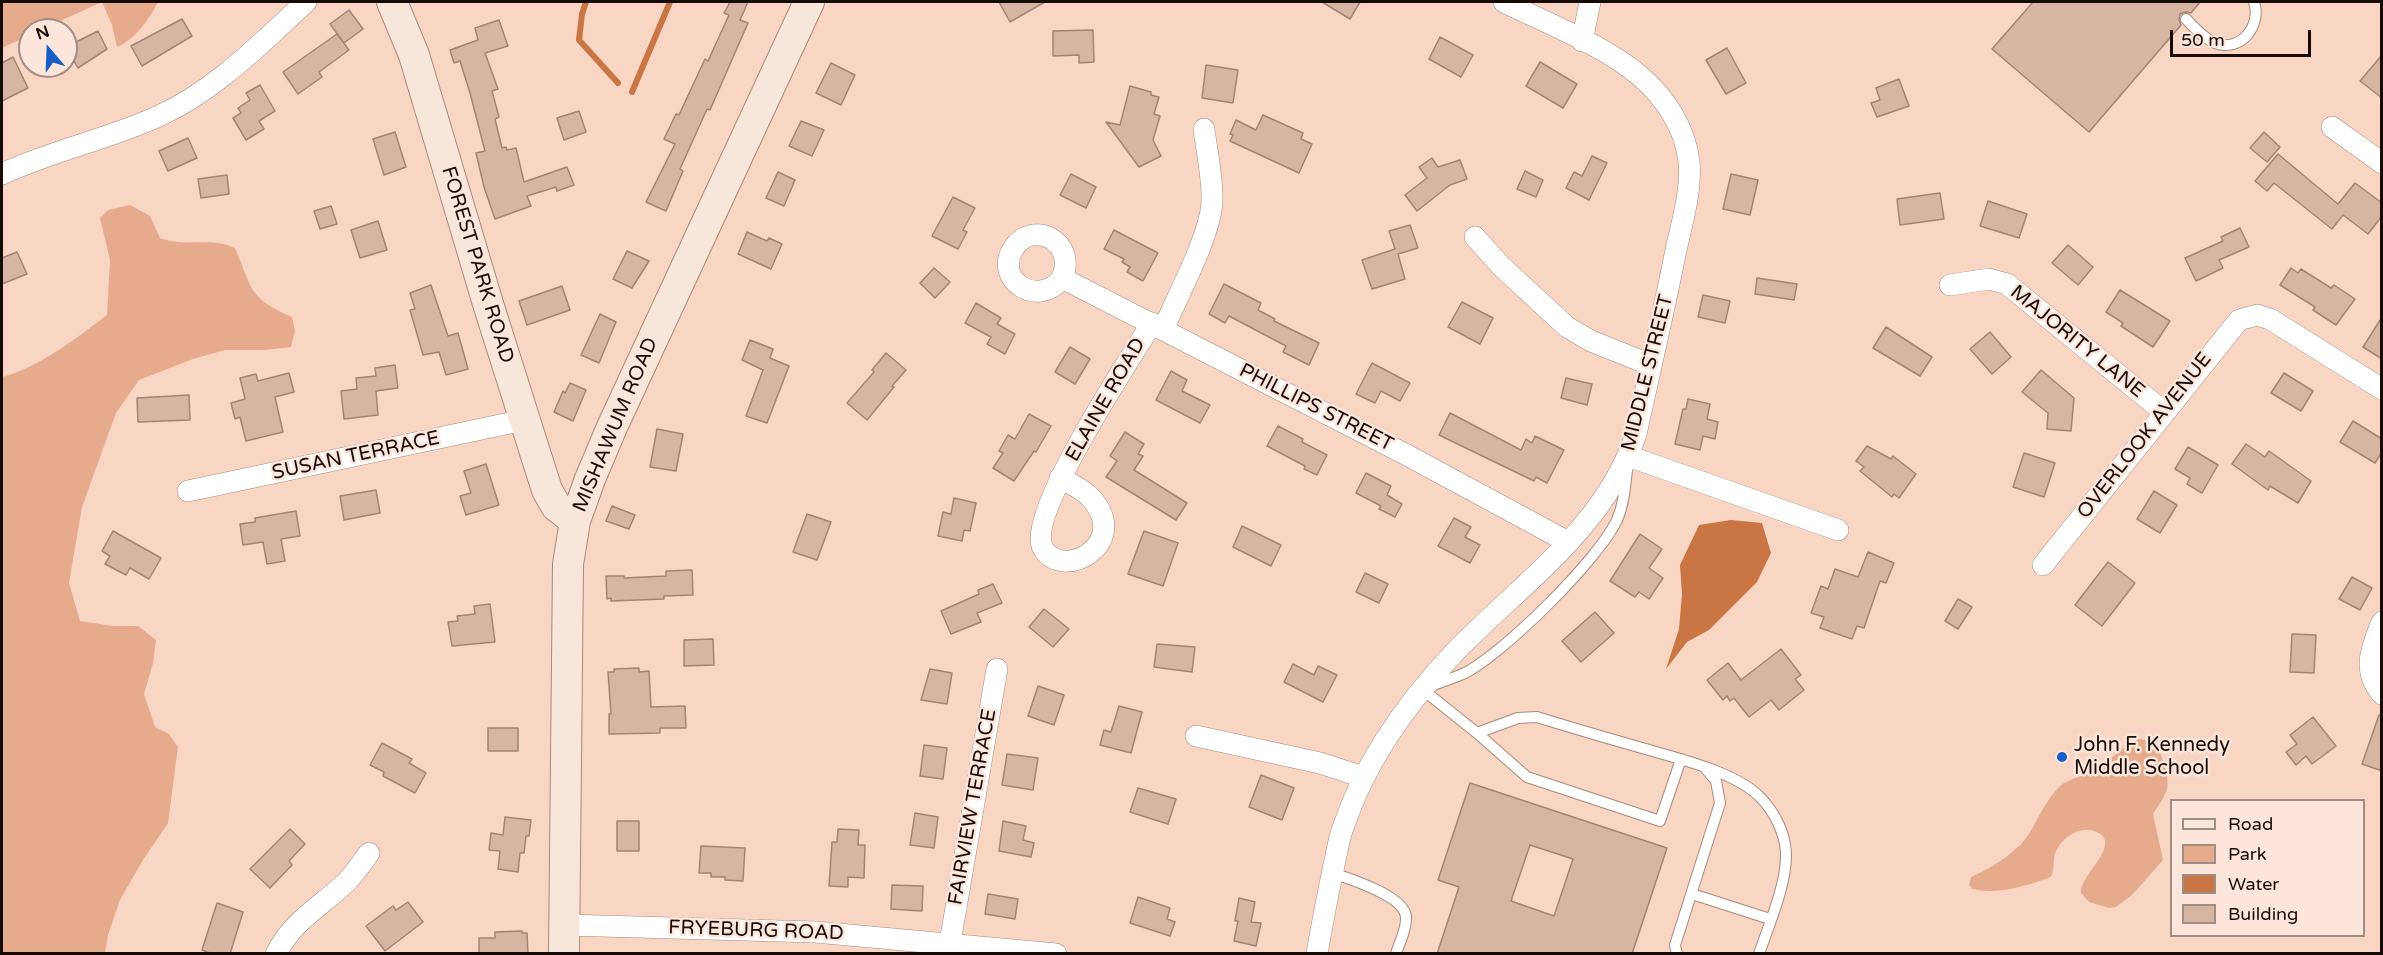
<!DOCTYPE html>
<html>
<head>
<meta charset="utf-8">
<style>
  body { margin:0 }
  #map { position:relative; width:2383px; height:955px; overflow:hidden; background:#f9d6c4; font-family:"Varela Round",sans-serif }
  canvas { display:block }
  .frame { position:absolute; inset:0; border:3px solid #160b06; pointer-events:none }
  .legend { position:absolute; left:2170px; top:799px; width:195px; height:138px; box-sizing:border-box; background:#fce6db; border:2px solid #a08e86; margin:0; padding:8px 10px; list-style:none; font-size:18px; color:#160b06 }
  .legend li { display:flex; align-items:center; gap:12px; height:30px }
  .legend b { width:30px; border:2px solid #a08e86 }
  .north { position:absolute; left:18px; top:18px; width:60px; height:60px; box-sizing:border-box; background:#fce6db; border:2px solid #a08e86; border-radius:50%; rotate:341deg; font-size:16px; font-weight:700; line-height:24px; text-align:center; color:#160b06 }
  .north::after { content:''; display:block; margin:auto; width:21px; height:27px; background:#185ec9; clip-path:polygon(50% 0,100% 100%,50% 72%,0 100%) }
  .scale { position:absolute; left:2170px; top:30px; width:141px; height:27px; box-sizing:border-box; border:3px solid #160b06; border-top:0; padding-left:8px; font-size:18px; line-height:21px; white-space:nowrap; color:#160b06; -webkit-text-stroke:4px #fce6db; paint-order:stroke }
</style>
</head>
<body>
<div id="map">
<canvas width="2383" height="955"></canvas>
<div class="frame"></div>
<ul class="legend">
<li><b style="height:8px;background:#f9e6db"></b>Road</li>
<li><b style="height:16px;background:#e6ab8c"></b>Park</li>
<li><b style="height:16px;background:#ca7544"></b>Water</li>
<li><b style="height:16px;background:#d7b5a3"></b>Building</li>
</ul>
<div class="north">N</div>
<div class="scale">50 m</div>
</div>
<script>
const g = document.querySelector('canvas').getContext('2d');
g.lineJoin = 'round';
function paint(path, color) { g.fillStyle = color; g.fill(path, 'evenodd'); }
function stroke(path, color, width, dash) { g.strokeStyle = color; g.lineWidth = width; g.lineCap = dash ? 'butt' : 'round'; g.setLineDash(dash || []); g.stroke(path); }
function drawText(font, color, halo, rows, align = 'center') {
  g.font = font + ' "Varela Round",sans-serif'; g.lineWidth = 5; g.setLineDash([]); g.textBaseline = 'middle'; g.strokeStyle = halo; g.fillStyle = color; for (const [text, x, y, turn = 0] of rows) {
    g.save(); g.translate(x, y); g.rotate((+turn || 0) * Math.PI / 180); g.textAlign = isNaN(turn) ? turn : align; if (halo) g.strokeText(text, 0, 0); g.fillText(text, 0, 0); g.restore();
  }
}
paint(new Path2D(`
  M2,2h156c-8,16 -23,38 -41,45l-5,-22 -10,-23 -62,28h-10v5l-28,13z
  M130,205l20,11 10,22c27,10 49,-2 75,10 18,41 12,49 57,69l3,14 -4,16 -26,3h-40l-32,9 -54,21 -23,33 -34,94 -13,76 11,38 33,5h25l18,14 -3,23 -9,31 11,33 14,7 9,13 -10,76 -25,37 -23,40 -12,35 -3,18h-103v-576c38,-10 73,-38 105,-62l3,-55 -10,-42 8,-8z
  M2139,739c5,1 10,2 14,5 9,7 17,33 14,45 -3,9 -9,17 -14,25l10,46 -31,35 -16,12 -7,1 -20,-6 -8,-9c-1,-17 31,-40 23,-55 -2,-5 -11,-8 -16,-8 -16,-1 -32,14 -34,28 -1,8 0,12 -3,19 -23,9 -54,18 -79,12l-3,-4 2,-8c22,-10 49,-26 61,-48 8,-15 16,-31 28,-43 8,-7 24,-10 34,-15 18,-10 25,-24 45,-32z`), '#e6ab8c');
paint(new Path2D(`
  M1731,520l31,3 9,30 -14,29 -48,48 -22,12 -21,27 13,-40 3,-35 -2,-29 19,-40z`), '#ca7544');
stroke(new Path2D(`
  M586,2l-4,12 -3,26 39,43
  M632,92l38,-90`), '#ca7544', 6);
const building = new Path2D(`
  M730,2h18l-8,18 8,3 -38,87 -3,-1 -27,60 3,2 -17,40 -20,-9 29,-58 -11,-5 12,-25 3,1 26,-56 3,2 21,-46 -5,-2z
  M999,2h46l-35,20z
  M1322,2h38l-10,17z
  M2033,2h167l-9,11 -6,-1 -5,2 -1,6 2,5 -92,107 -97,-83z
  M349,10l14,19 -19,14 -14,-19z
  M182,19l10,17 -50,30 -11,-20z
  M499,20l9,26 -23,7 13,36 -6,2 7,26 -4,2 7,29 4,-1 1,3 9,-2 8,34 43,-15 7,18 -17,6 -1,-4 -29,9 4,10 -36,13 -11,-32 -8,-34 9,-2 -15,-58 -10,-32 -6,2 -4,-13 28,-10 -3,-12z
  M1093,30l1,32 -15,1v-8l-26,1v-25z
  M98,31l9,18 -29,19 -12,-21z
  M337,34l12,16 -30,22 3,5 -24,17 -15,-22z
  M1440,37l33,18 -12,22 -32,-18z
  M1727,48l19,35 -20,11 -20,-34z
  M2382,55v43l-22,-17z
  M13,57l15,31 -26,13v-38z
  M1540,62l37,22 -14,24 -37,-22z
  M831,63l24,12 -14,30 -25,-12z
  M1206,65l32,5 -5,33 -31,-5z
  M1899,79l10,27 -32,11 -6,-14 9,-3 -4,-12z
  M260,85l15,26 -16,10 5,8 -18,11 -13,-22 8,-5 -3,-5 12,-8 -4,-7z
  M1130,86l21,6v3l8,2 -5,17 6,2 -7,24 8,16 -22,11 -33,-45 14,3z
  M579,111l7,21 -22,8 -7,-22z
  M1263,115l40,18 -2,6 11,5 -13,29 -69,-32 3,-6 -3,-1 6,-14 20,10z
  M801,121l23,9 -12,26 -23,-10z
  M395,132l11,35 -22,8 -11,-36z
  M2264,132l16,15 -13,15 -17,-14z
  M188,138l9,20 -29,13 -9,-20z
  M2278,154l60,50 17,-21 27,20v13l-14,18 -25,-19 -11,14 -58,-46 -7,8 -12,-10z
  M1592,156l15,7 -18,37 -23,-12 8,-16 8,4z
  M1432,158l6,9 22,-7 7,19 -17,6 -33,26 -12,-16 22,-17 -8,-11z
  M1525,171l18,9 -7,17 -19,-8z
  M778,172l17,8 -11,26 -18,-8z
  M1071,174l25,13 -10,21 -26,-13z
  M1731,174l27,6 -8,35 -27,-6z
  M227,175l2,19 -28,4 -3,-19z
  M1940,193l4,26 -44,6 -3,-26z
  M953,197l22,11 -12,22 4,2 -9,17 -26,-13z
  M1988,201l39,13 -8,24 -39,-12z
  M331,206l6,18 -17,5 -6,-18z
  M378,221l9,29 -27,8 -9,-28z
  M1410,225l8,23 -20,6 7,25 -33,10 -10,-29 33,-11 -6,-18z
  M2240,228l9,19 -30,13 4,8 -27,13 -11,-23 38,-17 -2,-4z
  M1114,230l44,23 -15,28 -16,-9 3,-5 -8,-5 2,-3 -20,-10z
  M747,232l20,9 2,-3 13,6 -11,25 -33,-15z
  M2068,245l25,22 -15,18 -26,-22z
  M627,251l22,10 -17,27 -19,-9z
  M17,252l10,22 -25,10v-26z
  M934,268l16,14 -15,16 -15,-15z
  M2291,268l7,5 3,-4 30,19 3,-3 21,14 -19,26 -23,-15 2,-3 -35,-22z
  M1757,278l40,6 -3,16 -39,-6z
  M1224,284l37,19 -3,7 17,9 -1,2 45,22 -10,22 -26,-13 3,-6 -57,-30 -4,7 -16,-9z
  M431,285l17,51 10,-3 10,36 -22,6 -7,-23 -16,3 -13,-45 5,-1 -5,-16z
  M562,286l8,24 -43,15 -8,-24z
  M2120,290l50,31 -17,26 -32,-21 2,-3 -17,-11z
  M1703,295l27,6 -5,22 -27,-6z
  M1462,302l31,16 -13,26 -32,-17z
  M976,303l25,15 -4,6 18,10 -10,20 -18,-10 4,-7 -26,-14z
  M600,314l16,8 -17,41 -18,-8z
  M2382,317v42l-19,-12z
  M1886,327l46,30 -12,19 -47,-28z
  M1990,332l21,25 -19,17 -22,-25z
  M750,340l23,9 -3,9 19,8 -22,57 -21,-7 17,-46 -21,-10z
  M1070,347l20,12 -15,25 -20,-12z
  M886,353l20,17 -14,16 2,1 -27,33 -20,-17 27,-31 -2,-2z
  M1372,363l38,20 -10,18 -19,-10 -6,12 -19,-9z
  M395,365l3,23 -22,3 2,24 -34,4 -3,-28 16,-2 -1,-11 20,-2 -1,-8z
  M2041,370l33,28 -3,33 -24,-2 1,-16 -26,-21z
  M1171,371l16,9 -5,11 28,14 -10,18 -44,-23z
  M289,373l5,19 -19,5 8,35 -37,9 -6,-24 -5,2 -4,-16 14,-4 -5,-21 16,-4 2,7z
  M2284,373l29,18 -12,20 -30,-18z
  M1566,378l26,6 -5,21 -26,-7z
  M570,383l16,7 -13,31 -19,-9 9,-21 2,2z
  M189,395l1,25 -52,2 -1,-24z
  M1688,399l22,5 -3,15 11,3 -3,17 -12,-3 -3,14 -25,-6 8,-35h3z
  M1450,413l71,37 5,-11 6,4 3,-7 29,14 -17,33 -11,-6 -2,4 -95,-46z
  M1029,414l22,12 -15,26 -2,-1 -20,30 -21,-13 10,-15 -4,-2 9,-16 7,4z
  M2353,421l29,18v13l-7,11 -35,-21z
  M1278,426l25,13 -1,3 25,13 -10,20 -13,-6 1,-3 -38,-20z
  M657,429l26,5 -7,37 -26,-4z
  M1125,432l19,12 -6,10 5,2 -9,14 53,33 -11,17 -70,-43 11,-16 -7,-5z
  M2246,444l19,13 4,-6 42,30 -13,22 -28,-17 -2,4 -36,-26z
  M1867,446l24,13 2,-3 23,18 -17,24 -5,-4 -2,3 -32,-26 4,-4 -8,-6z
  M2188,447l30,18 -16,28 -15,-9 3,-6 -15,-9z
  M2024,453l31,10 -11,34 -31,-10z
  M486,464l13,41 -33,10 -6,-19 11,-3 -7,-22z
  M1366,473l25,13 -4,9 15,9 -7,13 -16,-8 2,-3 -25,-13z
  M376,490l4,23 -36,7 -4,-24z
  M2154,491l23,14 -17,28 -23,-14z
  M954,498l22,5 -6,28 -6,-1 -2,11 -24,-5 5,-24 8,2z
  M612,506l23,9 -6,14 -23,-8z
  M296,511l4,25 -19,3 4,22 -18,3 -4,-22 -20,3 -3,-21 15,-2v-4z
  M807,514l24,8 -14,38 -24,-8z
  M1454,518l17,9 -6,10 15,8 -10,18 -32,-17z
  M1242,526l39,19 -10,21 -38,-19z
  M113,531l48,27 -12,21 -19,-11 -4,7 -21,-11 5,-8 -8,-5z
  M1144,531l34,12 -15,43 -35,-12z
  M1640,534l22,15 -13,19 14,10 -14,21 -10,-7 -4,5 -25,-16z
  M1868,552l26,11 -8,20 -6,-2 -16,47 -7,-2 -5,13 -32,-11 4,-11 -13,-4 10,-27 7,3 7,-20 23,8z
  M2108,562l27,21 -33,43 -27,-21z
  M692,570l1,25 -29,1v3l-53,2v-3l-4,1 -1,-23h18v2l42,-2v-5z
  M1365,573l23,11 -9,19 -23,-11z
  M2352,577l20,11 -12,22 -21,-11z
  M993,584l9,19 -25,10 4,9 -30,12 -10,-23 38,-17 -1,-4z
  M1958,599l14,8 -14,22 -13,-8z
  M490,604l5,38 -43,4 -4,-24 10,-1 -1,-5 18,-2 -1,-8z
  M1044,609l25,20 -16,18 -24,-20z
  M1595,612l19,21 -33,29 -19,-21z
  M2292,634l24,1 -2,38 -24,-1z
  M713,639l1,26 -30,1v-26z
  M1157,644l38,3 -3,25 -38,-5z
  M1781,649l20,26 -6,4 9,11 -25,20 -8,-10 -22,17 -15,-19 -4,3 -3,-5 -4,4 -16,-20 21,-17 13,17z
  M1293,664l21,11 4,-9 19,9 -14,27 -39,-20z
  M639,668v4l10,-1 2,36 34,-1 1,22h-26v5l-51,1v-20h2l-3,-42h6v-3z
  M930,669l22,4 -5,31 -26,-4z
  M1038,686l26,9 -10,30 -26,-9z
  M1119,706l23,6 -11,41 -31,-8 4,-15 7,2z
  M2379,715h3v56l-20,-7z
  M2313,717l23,29 -24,18 -6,-8 -10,9 -10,-13 11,-8 -7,-9z
  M488,728h30v23h-30z
  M382,743l30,16 -3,4 17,10 -11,20 -32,-17 1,-4 -14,-7z
  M924,745l23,3 -4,31 -23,-3z
  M1007,754l31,4 -5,32 -31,-5z
  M1261,775l33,13 -12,32 -33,-13z
  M1470,783l197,65 -35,106h-195l22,-67 -21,-7zM1530,845l43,14 -19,57 -43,-15z
  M1138,788l38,11 -8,25 -38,-12z
  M915,813l23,4 -4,31 -24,-3z
  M505,817l26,3 -2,16h-3l-2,17h-4l-2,19 -20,-3 2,-18 -11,-1 2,-17 12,2z
  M617,821h22v30h-22z
  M1003,821l23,5 -3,14 11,3 -3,14 -32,-6z
  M290,829l15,15 -16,17 3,4 -22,23 -20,-19z
  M838,829l21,1 -1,15h7l-1,33 -16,-1v10l-19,-1 3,-44h5z
  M701,846l44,2 -2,33 -18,-1v-3h-14v-4h-12z
  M892,885l31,1 -1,25 -31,-2z
  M988,894l30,5 -3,20 -30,-5z
  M1138,897l32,11 -3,11 8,3 -5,14 -40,-13z
  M1239,898l16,4 -4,20 10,1 -5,23 -22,-5 4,-20h-3z
  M408,902l15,20 -38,29 -19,-25 27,-20 3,4z
  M217,903l26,9 -13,42h-18l-10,-4z
  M522,931v2h5l1,21h-49v-16h16v-6z`);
paint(building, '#d7b5a3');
stroke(building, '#a38473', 1.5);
const lane = new Path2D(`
  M2186,19c8,8 18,20 29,24 26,10 47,-18 39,-41
  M1430,686c12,-4 24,-8 35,-13 40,-21 133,-113 152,-153 7,-16 8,-33 10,-50
  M1422,689l55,44 41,-15 19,-1c35,11 70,21 105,31 34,10 91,23 117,48 15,15 26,36 27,57 1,31 -17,71 -27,101
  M1477,733l50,44 133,44 21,-62
  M1333,873c17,6 72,23 73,44 1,12 -7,26 -10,37
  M1692,894l78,25
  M1677,954l-2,-9 45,-142 -4,-22 -10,-12`);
const street = new Path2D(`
  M1582,41l8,-39
  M2332,127l50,36
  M2,174c51,-24 108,-35 159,-59 56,-26 101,-73 145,-113
  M1475,237l26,29 66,61 24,14 60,24
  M1062,278c16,-36 -30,-60 -49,-29 -19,31 25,60 49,29l343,176 163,88
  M1950,285l39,-6 18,5 157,128
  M1164,328c14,-34 45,-89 48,-125 1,-24 -5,-50 -8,-74
  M1628,456l210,74
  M1060,478c11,6 23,11 31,20 40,44 -25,83 -47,52 -22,-30 88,-194 108,-227
  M188,491l336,-71
  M2043,565l196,-245 18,-5 13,4 112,70
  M2382,622c-11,26 -20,49 0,72
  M1196,736l124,27 43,14
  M565,925l251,7 240,22
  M276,954c15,-31 42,-46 66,-68 11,-9 19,-22 27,-33
  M948,954l49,-285
  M1317,954c5,-30 11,-60 17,-89 3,-13 5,-28 10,-40 22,-65 62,-121 109,-171 66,-69 152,-125 183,-220 13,-60 27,-119 39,-179 6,-30 17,-63 14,-94 -4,-33 -24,-64 -49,-85 -35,-30 -95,-54 -136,-74`);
const secondary = new Path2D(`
  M392,2l22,53 75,252 58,183 9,16 19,15
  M564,954l4,-390 7,-43 15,-42 22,-52 197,-425`);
stroke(lane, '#a98978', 12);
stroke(street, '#a98978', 22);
stroke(secondary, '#a98978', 32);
stroke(lane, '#fff', 10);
stroke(street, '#fff', 21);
stroke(secondary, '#f9e6db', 30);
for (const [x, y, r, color] of [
  [2062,757,6,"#185ec9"]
]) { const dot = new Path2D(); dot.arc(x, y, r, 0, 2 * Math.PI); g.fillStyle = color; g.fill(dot); stroke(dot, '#fce6db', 2); }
drawText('20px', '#160b06', '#fce6db', [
  ["FOREST PARK ROAD",477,265,73],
  ["MAJORITY LANE",2077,342,39],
  ["MIDDLE STREET",1648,373,-76],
  ["ELAINE ROAD",1106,400,-60],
  ["PHILLIPS STREET",1316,408,27],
  ["MISHAWUM ROAD",616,425,-67],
  ["OVERLOOK AVENUE",2145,436,-52],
  ["SUSAN TERRACE",356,456,-12],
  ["FAIRVIEW TERRACE",973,807,-80],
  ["FRYEBURG ROAD",756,931,2]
]);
drawText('20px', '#160b06', '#fce6db', [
  ["John F. Kennedy",2074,746],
  ["Middle School",2074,769]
], 'left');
</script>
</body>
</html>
